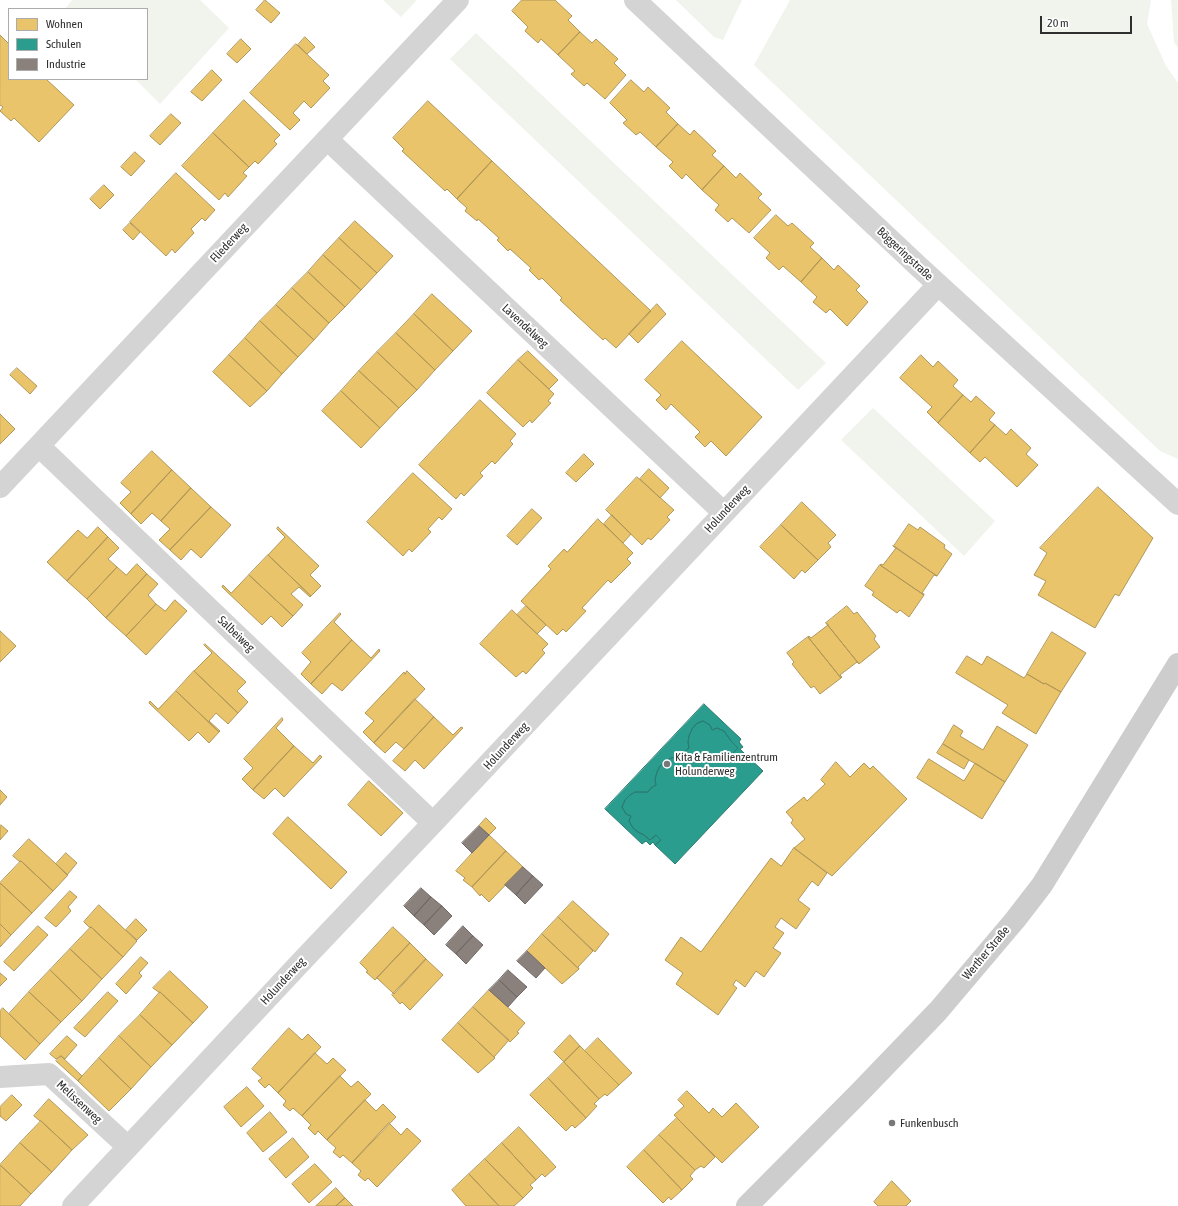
<!DOCTYPE html>
<html>
<head>
<meta charset="utf-8">
<style>
  body { margin:0 }
  #map { position:relative; width:1178px; height:1206px; overflow:hidden; background:#fff; font-family:"Asap Condensed",sans-serif }
  canvas { display:block }
  .legend { position:absolute; left:8px; top:8px; width:140px; height:72px; box-sizing:border-box; background:#fff; border:1px solid #acacac; margin:0; padding:5px 7px; list-style:none; font-size:12px; color:#2f2f2f }
  .legend li { display:flex; align-items:center; gap:8px; height:20px }
  .legend b { width:20px; border:1px solid #acacac }
  .scale { position:absolute; left:1040px; top:16px; width:92px; height:18px; box-sizing:border-box; border:2px solid #2f2f2f; border-top:0; padding-left:5px; font-size:12px; line-height:14px; white-space:nowrap; color:#2f2f2f; -webkit-text-stroke:3px #fff; paint-order:stroke }
</style>
</head>
<body>
<div id="map">
<canvas width="1178" height="1206"></canvas>
<ul class="legend">
<li><b style="height:11px;background:#e9c46a"></b>Wohnen</li>
<li><b style="height:11px;background:#2a9d8f"></b>Schulen</li>
<li><b style="height:11px;background:#8a817c"></b>Industrie</li>
</ul>
<div class="scale">20 m</div>
</div>
<script>
const g = document.querySelector('canvas').getContext('2d');
g.lineJoin = 'round';
function paint(path, color) { g.fillStyle = color; g.fill(path, 'evenodd'); }
function stroke(path, color, width, dash) { g.strokeStyle = color; g.lineWidth = width; g.lineCap = dash ? 'butt' : 'round'; g.setLineDash(dash || []); g.stroke(path); }
function drawText(font, color, halo, rows, align = 'center') {
  g.font = font + ' "Asap Condensed",sans-serif'; g.lineWidth = 4; g.setLineDash([]); g.textBaseline = 'middle'; g.strokeStyle = halo; g.fillStyle = color; for (const [text, x, y, turn = 0] of rows) {
    g.save(); g.translate(x, y); g.rotate((+turn || 0) * Math.PI / 180); g.textAlign = isNaN(turn) ? turn : align; if (halo) g.strokeText(text, 0, 0); g.fillText(text, 0, 0); g.restore();
  }
}
paint(new Path2D(`
  M72,0h128l29,28 -69,76 -25,-25h12v-70h-82z
  M383,0h34l-16,17z
  M676,0h66l-19,40 -9,-3z
  M790,0h361l-4,24 19,42 12,17v376l-18,-8 -406,-386z
  M1171,0h7v48l-4,-6z
  M476,33l350,330 -28,27 -348,-331z
  M873,408l122,113 -31,35 -123,-116z`), '#f0f4ec');
const homes = new Path2D(`
  M265,0l15,13 -9,10 -15,-13z
  M522,0h33l17,16 -4,4 12,12 -22,23 -17,-16 -3,4 -13,-12 3,-4 -16,-16z
  M580,32l12,11 4,-4 22,20 -4,4 12,12 -21,24 -18,-16 -3,3 -13,-12 4,-3 -17,-16z
  M0,35l9,9v35h37l28,26 -35,37 -25,-24 -3,3 -11,-10 3,-4 -3,-2z
  M305,37l10,10 -8,7 -9,-9z
  M241,39l10,10 -14,14 -10,-9z
  M296,44l33,31 -6,6 7,7 -19,20 -7,-7 -11,12 7,7 -10,10 -40,-37z
  M212,70l10,10 -20,21 -11,-9z
  M631,80l13,12 4,-5 22,21 -4,4 12,12 -22,23 -16,-15 -4,3 -13,-12 4,-3 -17,-17z
  M244,100l36,35 -6,6 3,3 -19,20 -3,-3 -6,6 -36,-34z
  M428,101l64,60 -35,38 -10,-10 -2,2 -43,-40 2,-2 -11,-11z
  M171,114l10,9 -21,22 -10,-9z
  M678,124l12,11 4,-5 22,21 -4,4 12,11 -22,24 -16,-16 -4,5 -13,-13 4,-4 -17,-15z
  M213,133l36,34 -6,6 4,3 -19,21 -3,-4 -6,7 -37,-34z
  M135,152l10,9 -14,15 -10,-9z
  M492,161l159,150 -35,37 -11,-10 -2,2 -43,-40 2,-2 -20,-20 -3,2 -10,-10 2,-2 -21,-19 -2,2 -11,-11 2,-2 -21,-19 -1,2 -12,-10 2,-3 -10,-9z
  M724,166l12,12 4,-5 22,21 -4,4 13,12 -22,23 -17,-15 -4,4 -13,-12 4,-5 -17,-15z
  M176,173l39,37 -10,11 -3,-3 -11,11 3,4 -19,20 -3,-4 -6,7 -36,-34z
  M104,185l10,10 -14,14 -10,-10z
  M776,215l12,11 4,-3 22,20 -4,4 12,11 -21,24 -18,-16 -4,4 -13,-12 4,-5 -16,-15z
  M355,221l38,35 -16,17 -38,-35z
  M130,223l10,9 -7,8 -10,-10z
  M339,238l38,35 -16,17 -38,-35z
  M323,255l38,35 -16,17 -37,-35z
  M822,258l12,12 4,-5 22,21 -4,4 12,12 -21,24 -17,-17 -4,4 -13,-11 4,-5 -16,-15z
  M308,272l37,35 -16,16 -37,-35z
  M292,288l37,35 -15,17 -38,-35z
  M432,294l40,37 -19,20 -39,-37z
  M657,304l9,10 -28,29 -9,-9z
  M276,305l38,35 -16,17 -38,-36z
  M414,314l39,37 -18,19 -39,-37z
  M260,321l38,36 -16,17 -37,-36z
  M396,333l39,37 -18,20 -40,-38z
  M245,338l37,36 -15,17 -38,-36z
  M682,341l80,76 -36,39 -15,-15 -6,6 -10,-10 5,-5 -29,-28 -5,6 -10,-10 5,-5 -16,-15z
  M528,351l30,29 -9,9 -31,-29z
  M377,352l40,38 -18,18 -40,-37z
  M229,355l38,36 -17,16 -37,-35z
  M921,355l12,12 5,-6 20,19 -5,6 10,9 -25,28 -11,-11 5,-5 -32,-29z
  M518,360l36,34 -6,7 3,2 -19,20 -2,-3 -7,7 -36,-34z
  M17,368l20,18 -7,8 -20,-19z
  M359,371l40,37 -19,20 -39,-37z
  M341,391l39,37 -19,20 -39,-37z
  M963,395l8,7 5,-6 19,17 -6,7 6,5 -25,28 -32,-30z
  M480,400l36,34 -6,7 3,3 -18,20 -3,-3 -12,12 3,3 -19,20 -3,-3 -5,6 -37,-34z
  M0,414l15,15 -15,15z
  M995,425l11,10 5,-6 20,19 -5,6 12,11 -21,22 -32,-30 -5,5 -10,-9z
  M152,451l20,19 -41,44 -11,-11 11,-11 -10,-9z
  M584,454l10,10 -18,18 -10,-9z
  M649,469l20,19 -9,10 -20,-19z
  M172,470l19,18 -30,33 -9,-8 -11,11 -10,-10z
  M413,473l39,36 -10,11 -3,-3 -11,12 3,3 -19,20 -3,-3 -6,7 -36,-34z
  M637,477l37,33 -7,7 3,3 -19,20 -3,-2 -6,7 -36,-35z
  M1098,487l55,51 -34,58 -4,-2 -20,34 -57,-33 8,-14 -12,-6 13,-22 -7,-5z
  M191,488l20,19 -41,43 -11,-10 11,-11 -9,-8z
  M802,502l34,33 -8,8 3,4 -13,13 -37,-35z
  M211,507l20,18 -30,33 -10,-9 -10,11 -11,-10z
  M532,509l10,9 -25,27 -10,-9z
  M612,515l19,19 -8,9 -19,-19z
  M598,519l35,34 -6,6 4,4 -20,20 -3,-3 -26,28 4,3 -20,21 -3,-3 -6,6 -36,-34 30,-32 -3,-3 16,-17 3,3z
  M909,524l9,6 2,-3 25,18 -1,3 8,6 -15,22 -43,-30z
  M781,525l37,35 -13,13 -3,-3 -8,9 -34,-32z
  M98,527l10,10 -41,44 -20,-19 31,-32 9,8z
  M278,527l41,39 -9,9 11,11 -10,10 -43,-41 17,-18 -8,-8z
  M108,537l11,11 -11,11 9,8 -30,32 -20,-18z
  M893,546l44,30 -3,-1 -12,18 2,1v1l-44,-30 1,-1 2,1 13,-17z
  M268,555l43,41 -1,1 -11,-10 -8,7 12,11 -10,11 -44,-41z
  M137,564l10,10 -41,44 -19,-19 30,-32 9,8z
  M880,565l44,30 -15,22 -9,-7 -3,3 -25,-18 2,-3 -9,-6z
  M147,574l11,10 -10,11 8,9 -30,32 -20,-18z
  M249,575l44,41 -11,11 -11,-11 -9,9 -40,-38 1,-2 8,8z
  M175,600l12,11 -41,44 -20,-19 30,-32 9,7z
  M526,606l20,19 -9,9 -20,-19z
  M847,606l7,8 3,-2 19,24 -2,3 6,8 -21,17 -33,-41z
  M512,610l36,34 -6,6 3,3 -19,21 -3,-3 -7,6 -36,-33z
  M340,613l1,1 -7,8 18,18 -41,44 -10,-10 10,-12 -9,-9z
  M826,623l33,41 -2,-2 -17,13 2,2 -1,1 -33,-41 1,-1 2,2 17,-13z
  M0,631l16,15 -16,16z
  M1052,632l34,21 -25,39 -16,-9 -1,1 -17,-10z
  M808,637l33,41 -21,16 -6,-8 -3,2 -19,-24 2,-2 -7,-9z
  M352,640l19,18 8,-9 1,2 -38,40 -10,-8 -10,11 -11,-10z
  M205,644l41,38 -9,9 11,11 -10,11 -44,-42 18,-18 -8,-8z
  M967,656l15,9 5,-9 37,22 3,-4 17,10 1,-1 16,9 -25,42 -34,-21 6,-8 -52,-32z
  M194,671l44,42 -10,11 -12,-11 -7,8 11,10 -1,1 -43,-41z
  M407,671l18,18 -51,54 -11,-11 11,-11 -9,-8 39,-41 1,2z
  M176,691l43,41 -10,11 -11,-11 -9,9 -40,-38 1,-2 8,8z
  M415,699l19,18 -30,32 -8,-7 -11,11 -11,-10z
  M434,717l19,18 8,-8 2,1 -39,41 -9,-9 -10,11 -12,-10z
  M282,718l1,2 -7,8 18,18 -41,44 -11,-11 11,-11 -9,-9z
  M954,725l9,6 -3,5 23,14 14,-24 31,19 -23,37 -62,-38z
  M943,744l26,16 -5,9 -27,-16z
  M294,746l19,17 7,-8 2,2 -38,40 -9,-9 -11,11 -11,-9z
  M929,759l35,22 11,-18 30,19 -23,37 -65,-41z
  M836,762l14,15 14,-14 6,6 3,-3 34,33 -75,77 -38,-28 11,-9 -14,-16 2,-3 -7,-8 18,-15 3,4 18,-17 -4,-4z
  M369,781l34,32 -22,23 -33,-31z
  M0,790l7,7 -7,8z
  M288,817l59,55 -16,17 -58,-55z
  M486,818l10,10 -7,7 -10,-9z
  M1,825l7,6 -8,9v-14z
  M489,835l17,16 -34,36 -9,-7 2,-2 -9,-7z
  M29,839l39,36 -15,16 -32,-30 -1,1 -7,-6z
  M794,848l33,25 -9,13 -6,-5 -14,19 12,9 -14,20 -15,-11 -6,9 9,6 -11,15 8,5 -17,24 -8,-6 -11,16 -9,-7 -3,5 4,3 -19,27 -42,-31 7,-11 -18,-13 16,-23 20,15 70,-94 10,8z
  M506,851l17,16 -34,35 -8,-8 -1,2 -8,-9z
  M66,853l11,10 -10,12 -11,-11z
  M21,861l32,30 -21,22 -32,-30z
  M0,883l32,30 -21,22 -11,-11z
  M70,891l7,6 -9,10 3,4 -15,16 -11,-9z
  M573,901l36,33 -14,18 -37,-35z
  M99,905l38,36 -14,16 -32,-30 -1,1 -6,-6z
  M558,917l35,34 -15,16 1,2 -37,-35z
  M136,919l11,11 -10,10 -11,-10z
  M0,924l11,11 -11,12z
  M38,926l10,9 -34,36 -10,-9z
  M91,927l32,30 -21,22 -32,-30z
  M393,927l17,16 -35,37 -9,-8 2,-1 -8,-8z
  M542,934l37,35 -17,15 -35,-33z
  M410,943l16,16 -32,35 -17,-16z
  M70,949l32,30 -20,22 -32,-31z
  M141,957l7,6 -9,10 3,3 -16,18 -10,-10z
  M426,959l17,16 -33,35 -8,-8 -2,2 -8,-9z
  M50,970l32,31 -21,21 -32,-30z
  M170,971l38,36 -15,16 -33,-31v1l-7,-5z
  M0,973l7,6 -7,7z
  M489,990l36,33 -8,9 2,1 -9,9 -37,-35z
  M29,992l32,30 -21,22 -31,-30z
  M108,992l10,9 -33,36 -11,-9z
  M160,992l33,31 -21,22 -32,-30z
  M473,1007l36,33 -15,17 -36,-34z
  M3,1008l37,36 -15,16 -25,-24v-25z
  M140,1015l32,30 -21,22 -32,-31z
  M458,1023l37,35 -17,15 -36,-33z
  M289,1028l13,12 6,-6 13,13 -43,46 -9,-9 -4,4 -7,-7 4,-3 -10,-9z
  M570,1035l10,11 -16,16 -10,-10z
  M67,1036l10,9 -12,14 -4,-3 -5,3 -6,-5z
  M119,1036l32,31 -20,22 -32,-31z
  M598,1038l34,35 -13,12 -34,-34z
  M580,1046l39,39 -12,11 -2,-2 -6,5 -35,-37z
  M315,1053l12,11 6,-6 13,12 -44,46 -9,-8 -3,3 -7,-6 3,-4 -8,-8z
  M61,1056l21,20 -4,5 -22,-20z
  M99,1058l32,31 -22,22 -31,-30z
  M564,1062l35,37 -5,5 3,2 -11,12 -38,-40z
  M340,1076l11,11 7,-6 13,13 -44,46 -9,-9 -3,4 -7,-7 3,-3 -9,-9z
  M548,1078l38,40 -11,10 -3,-3 -6,6 -36,-36z
  M247,1087l17,19 -23,21 -17,-20z
  M687,1091l22,22 4,-5 9,9 14,-14 23,24 -37,36 -48,-48 10,-9 -6,-6z
  M12,1095l10,10 -16,16 -6,-5v-9z
  M49,1099l39,36 -16,15 -31,-29h-1l-6,-5z
  M365,1100l11,11 7,-7 13,13 -44,46 -9,-8 -3,3 -7,-6 3,-4 -9,-8z
  M270,1112l17,20 -24,20 -16,-19z
  M677,1118l38,39 -11,11 -3,-2 -6,4 -36,-35z
  M41,1121l31,29 -20,22 -32,-29z
  M389,1123l12,12 6,-7 14,13 -44,46 -9,-9 -3,3 -7,-6 3,-4 -9,-8z
  M519,1127l37,40 -11,10 -3,-3 -6,6 -34,-37z
  M659,1135l36,35 -5,6 3,3 -11,11 -38,-40z
  M293,1138l16,19 -23,21 -17,-19z
  M20,1143l32,29 -21,22 -31,-29z
  M502,1143l34,37 -6,5 3,3 -10,10 -38,-39z
  M644,1150l38,40 -11,10 -2,-3 -6,6 -36,-36z
  M485,1159l38,39 -9,8h-15l-30,-32z
  M315,1164l17,18 -23,21 -17,-19z
  M0,1165l31,29 -11,12h-20z
  M469,1174l30,32h-33l-14,-16z
  M892,1181l19,20 -5,5h-28l-4,-4z
  M336,1188l9,10 -9,8h-20z
  M345,1198l8,8h-17z`);
paint(homes, '#e9c46a');
stroke(homes, '#b19758', 1);
const schools = new Path2D(`
  M704,704l37,35 -2,3 4,5 -3,2 3,3 -5,6 -5,-5 5,-5 -7,-7 -7,-10 -7,-3 -5,2 -2,-5 -7,-4 -7,3 -4,5 -3,7 -1,6 1,6 -4,3 -2,5 -12,2 -11,8 -3,6 -2,7 1,6 -5,3 -3,4h-13l-5,3 -5,5 -3,7 4,7 5,2 -2,5 4,7 5,4 6,3 6,5 6,-5 5,5 -6,5 -2,-3 -3,3 -4,-4 -4,3 -37,-35z
  M703,721l7,4 2,5 5,-2 7,3 7,10 7,7 -5,5 5,5 5,-6 20,19 -88,93 -20,-19 6,-5 -5,-5 -6,5 -6,-5 -6,-3 -5,-4 -4,-7 2,-5 -5,-2 -4,-7 3,-7 5,-5 5,-3h13l3,-4 5,-3 -1,-6 2,-7 3,-6 11,-8 12,-2 2,-5 4,-3 -1,-6 1,-6 3,-7 4,-5z`);
paint(schools, '#2a9d8f');
stroke(schools, '#2c7c72', 1);
const industry = new Path2D(`
  M479,826l10,9 -17,18 -10,-10z
  M523,867l10,9 -17,19 -11,-10z
  M533,876l10,9 -18,19 -9,-9z
  M421,888l10,9 -17,19 -10,-10z
  M431,897l11,9 -18,19 -10,-9z
  M442,906l10,10 -18,19 -10,-10z
  M463,926l10,10 -17,18 -10,-9z
  M473,936l10,9 -17,19 -10,-10z
  M527,951l18,17 -9,10 -19,-17z
  M508,970l19,17 -10,10 -18,-17z
  M499,980l18,17 -9,10 -19,-17z`);
paint(industry, '#8a817c');
stroke(industry, '#6f6865', 1);
stroke(new Path2D(`
  M635,0l283,266 260,238
  M327,139l397,374
  M39,446l394,377
  M0,487l458,-487
  M0,1077l49,-3 79,73
  M73,1206l228,-244 132,-139 505,-538`), '#d4d4d4', 22);
stroke(new Path2D(`
  M747,1206l113,-114 78,-81 77,-91 27,-35 136,-221`), '#cdcdcd', 22);
for (const [x, y, r, color] of [
  [667,764,4,"#787878"],
  [892,1123,4,"#787878"]
]) { const dot = new Path2D(); dot.arc(x, y, r, 0, 2 * Math.PI); g.fillStyle = color; g.fill(dot); stroke(dot, '#fff', 1.5); }
drawText('12px', '#2f2f2f', '#fff', [
  ["Fliederweg",229,243,-47],
  ["Böggeringstraße",905,254,43],
  ["Lavendelweg",525,326,43],
  ["Holunderweg",727,509,-47],
  ["Salbeiweg",236,634,44],
  ["Holunderweg",506,746,-47],
  ["Werther Straße",986,953,-50],
  ["Holunderweg",283,981,-47],
  ["Melissenweg",79,1102,43]
]);
drawText('12px', '#2f2f2f', '#fff', [
  ["Kita & Familienzentrum",675,757],
  ["Holunderweg",675,771],
  ["Funkenbusch",900,1123]
], 'left');
</script>
</body>
</html>
